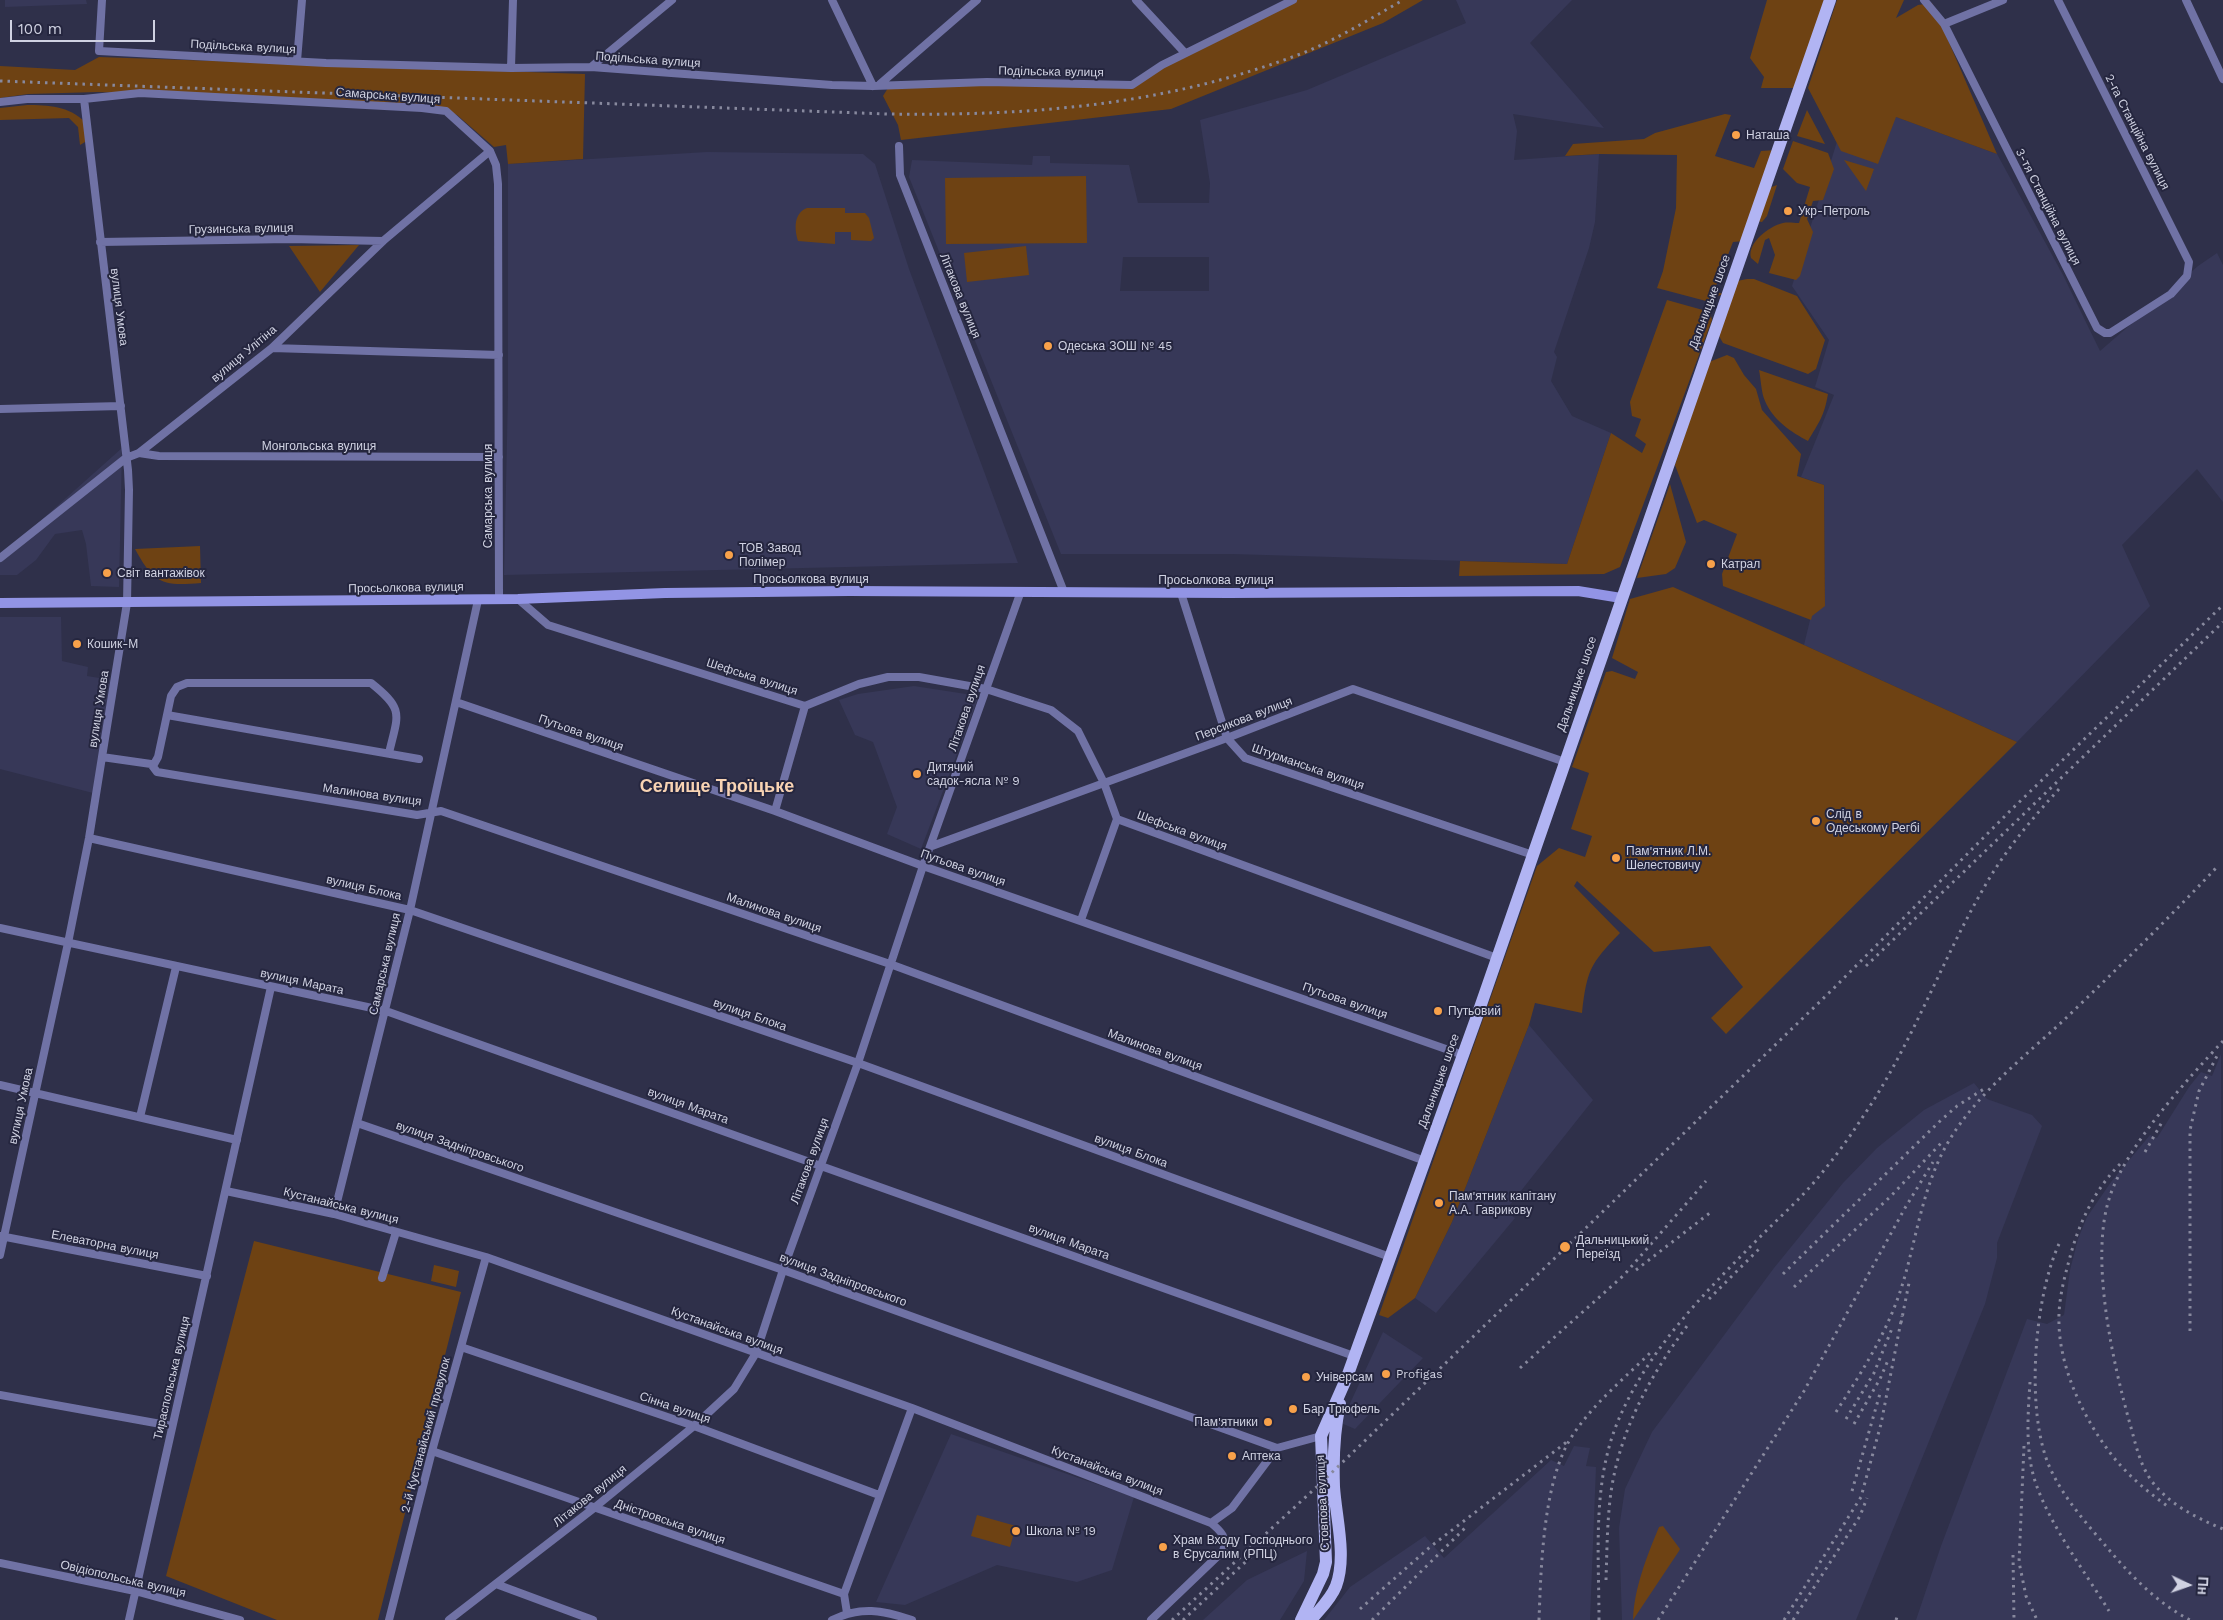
<!DOCTYPE html>
<html>
<head>
<meta charset="utf-8">
<style>
  body { margin:0 }
  #map { position:relative; width:2223px; height:1620px; overflow:hidden; background:#2f304a; font-family:"Work Sans",sans-serif }
  canvas { display:block }
  .north { position:absolute; left:2163px; top:1560px; width:50px; height:50px; -webkit-text-stroke:4px #25263f; paint-order:stroke; rotate:93deg; font-size:14px; font-weight:700; line-height:20px; text-align:center; color:#d0d2e2 }
  .north::after { content:''; display:block; margin:auto; width:18px; height:22px; background:#d0d2e2; clip-path:polygon(50% 0,100% 100%,50% 72%,0 100%) }
  .scale { position:absolute; left:10px; top:20px; width:145px; height:22px; box-sizing:border-box; border:2px solid #d0d2e2; border-top:0; padding-left:6px; font-size:15px; line-height:18px; white-space:nowrap; color:#d0d2e2; -webkit-text-stroke:4px #25263f; paint-order:stroke }
</style>
</head>
<body>
<div id="map">
<canvas width="2223" height="1620"></canvas>
<div class="north">Пн</div>
<div class="scale">100 m</div>
</div>
<script>
const g = document.querySelector('canvas').getContext('2d');
g.lineJoin = 'round';
function paint(path, color) { g.fillStyle = color; g.fill(path, 'evenodd'); }
function stroke(path, color, width, dash) { g.strokeStyle = color; g.lineWidth = width; g.lineCap = dash ? 'butt' : 'round'; g.setLineDash(dash || []); g.stroke(path); }
function drawText(font, color, halo, rows, align = 'center') {
  g.font = font + ' "Work Sans",sans-serif'; g.lineWidth = 4; g.setLineDash([]); g.textBaseline = 'middle'; g.strokeStyle = halo; g.fillStyle = color; for (const [text, x, y, turn = 0] of rows) {
    g.save(); g.translate(x, y); g.rotate((+turn || 0) * Math.PI / 180); g.textAlign = isNaN(turn) ? turn : align; if (halo) g.strokeText(text, 0, 0); g.fillText(text, 0, 0); g.restore();
  }
}
paint(new Path2D(`
  M5,0h81l1,4 -82,3z
  M1456,0h116l-42,43 74,85 -91,-14 4,17 -3,29 85,-6 -4,68 -6,26 -35,104 3,5 -6,24 21,35 39,17 -44,131 -335,-10h-171l-152,-377 3,-17 120,5 1,-9h17v7l79,2 9,38h71l1,-20 -10,-63 107,-30 159,-67zM1123,257h86v34h-89z
  M1850,100l147,54 66,121 37,76 98,-85 19,-13 6,12v237l-26,-33 -75,76 28,61 -133,136 -213,-97 7,-29 14,-11 -1,-120 -23,-8 33,-82 -19,-8 14,-47 -37,-54z
  M707,152l156,2 12,10 34,105 109,294 -514,12 4,-179v-232z
  M122,448l-3,139 -28,-1 -5,-42 -4,-14 -27,4 -19,26 -19,15h-17v-18z
  M0,617h61l1,44 26,6 -1,9 25,4 -19,113 -93,-24z
  M914,686l65,10 -58,153 -34,-15 10,-27 -24,-65 -18,-7 -16,-35 19,-6z
  M1529,1025l64,75 -88,111 10,7 -79,95 -21,-15 37,-76z
  M2221,1054l2,566h-307l25,-74 86,-227 20,5 17,-9 6,-45 8,-31 9,-22 24,-35 39,-47 7,3 32,-51 12,-15 11,4z
  M1974,1083l13,16 45,16 10,11 -45,117v15l-12,46 -129,316h-234l-3,-92 6,-39 27,-57 122,-164 69,-85 34,-35 47,-38z
  M1383,1332l40,26 -68,71 -14,-6z
  M951,1434l183,63 -22,73 -35,12 -80,-17 -92,40 -29,-3z
  M1574,1446l16,2 -4,18 10,1 -6,153h-266l26,-33 75,-51 19,22 107,-98 13,6z
  M1307,1551l-3,30 -24,39h-77l44,-40z`), '#373858');
paint(new Path2D(`
  M1295,0h128l-40,23 -212,86 -270,31 -3,-15 -15,-29 5,-8 68,-3 178,1 19,-15z
  M1767,0h57l-28,88h-35l3,-11 -14,-19z
  M1837,0h67l-8,18 22,-13 14,-2 65,151 -101,-37 -18,47 -37,-13 -33,-63z
  M99,57l486,17 -2,85 -75,5 -2,-19 -12,2 -37,-32 -26,-11 -333,-12 -70,2 -28,4v-32l75,4z
  M27,105c21,0 42,1 58,17v20l-5,3 -2,-18 -9,-9 -69,2v-12z
  M1807,110l18,34 -28,-8z
  M1725,114l6,1 -16,41 39,12 7,-17 15,-1 -32,91 -11,1 -19,49 9,3 -17,7 -49,-13 6,-17 13,-63 1,-53 -78,-1 -34,2 8,-12 71,-5 11,-6z
  M1793,141l35,12 6,16 -11,31 -10,1 -6,18 6,13 -13,44 -4,4 -27,-7 6,-18 -6,-17 -4,2 -7,24 -7,-6c-4,-15 18,-32 32,-35 5,-1 11,0 16,0l11,-36 -13,-4 -14,-14z
  M1844,160l30,9 -8,22z
  M1086,176l1,67 -141,1 -1,-66z
  M1777,185l-10,31 -5,6 -5,-1 12,-33z
  M807,208h38v5h20l4,5 5,20 -3,3 -20,-1v-8h-16v12l-37,-3c-4,-13 -4,-28 9,-33z
  M359,245l-39,47 -31,-46z
  M1026,246l3,29 -62,7 -3,-29z
  M1747,279h7l43,17 28,44 -9,29 -8,5 -85,-31 -4,-7 18,-55z
  M1667,300l43,12 2,8 -92,247 -16,7 -145,2 1,-15 107,3 44,-131 31,20 4,-9 -11,-8 6,-17 -9,-3 -2,-14z
  M1727,355l7,3 10,17 12,14 6,21 39,44 -4,22 27,9 1,121 -13,10 -1,4 -88,-34 -1,-12 15,-40 -33,-14 -7,3 -22,-58 34,-103z
  M1759,370l69,24c-4,23 -9,28 -20,47 -17,-9 -35,-21 -43,-40 -4,-9 -4,-22 -6,-31z
  M1670,484l16,58 -11,26 -9,6 -29,4z
  M200,546l1,37c-39,3 -47,1 -66,-34z
  M1673,587l131,58 213,97 -291,292 -15,-16 32,-31 -33,-41 -56,6 -77,-71 -3,5 46,47c-30,31 -33,37 -38,80l-47,-10 -6,22 -77,197 -37,76 -27,20 -9,-3 158,-449 22,-18 26,9 7,-21 -21,-7 18,-56 -17,-6 34,-95 6,-1 23,8 3,-7 -26,-14 18,-59z
  M254,1241l207,51 -83,328h-101l-111,-44z
  M434,1265l25,6 -3,16 -25,-6z
  M977,1515l39,11 -6,21 -39,-11z
  M1663,1526l17,23 -1,2 -46,69c1,-32 14,-64 26,-93z`), '#6e4213');
stroke(new Path2D(`
  M102,0l-3,51 227,12 185,5 80,-1 241,18 41,1 114,-4 145,3 30,-20 131,-65
  M832,0l41,86
  M1136,0l49,53
  M1924,0l20,24 153,304 8,5h5l61,-39 16,-18 2,-14 -131,-262
  M2186,0l37,79
  M1944,24l59,-24
  M297,61l5,-61
  M591,67l81,-67
  M511,68l2,-68
  M880,84l97,-84
  M0,102l27,-3h57l56,-6 282,15 24,3 44,40 6,14 2,19 1,415
  M899,146l1,29 164,417
  M100,242l190,-3 93,2
  M272,348l227,7
  M0,409l121,-3
  M139,453l20,3 340,1
  M0,558l126,-100 13,-5 133,-105 111,-107 107,-90
  M1181,593l46,145 18,20 288,97
  M518,599l30,26 257,81 54,-22 29,-7h31l67,12 65,21 27,21 26,52 13,36 380,139
  M456,702l319,109 148,55 540,189
  M167,715l252,44
  M102,757l49,7 6,8 260,43 24,-4 449,153 535,197
  M153,766l5,-9 13,-61 6,-9 10,-4h184c34,27 27,31 18,70
  M775,811l30,-105
  M89,838l321,72 448,153 532,194
  M932,846l295,-108 126,-49 212,73
  M1081,920l36,-101
  M0,928l386,83 968,345
  M0,1085l237,55
  M140,1117l36,-150
  M357,1123l426,147 494,178 44,-12
  M226,1191l108,23 152,43 426,151 299,115
  M334,1214l76,-304 68,-310
  M0,1236l207,40
  M0,1255l68,-312 21,-105 13,-81 25,-154 2,-113 -1,-20 -44,-371
  M382,1278l14,-46
  M461,1347l233,79 185,69
  M0,1395l172,31
  M432,1451l412,143
  M0,1563l135,28 105,29
  M496,1584l97,36
  M847,1613l-3,-19 68,-186
  M129,1620l142,-633
  M389,1620l43,-169 54,-194
  M449,1620l145,-112 100,-82 40,-37 22,-36 27,-83 75,-207 65,-197 98,-275
  M832,1620c29,-14 50,-10 80,0
  M1151,1620l72,-69c5,-13 -2,-20 -12,-28l21,-15 45,-60`), '#7072a5', 8);
stroke(new Path2D(`
  M0,603l518,-4 147,-6 184,-2 380,2 349,-2 43,7`), '#9294e5', 10);
stroke(new Path2D(`
  M1301,1620l22,-46 3,-12 -5,-126 26,-59 129,-358 354,-1019
  M1311,1620c9,-11 20,-21 25,-34 11,-30 0,-68 -2,-99 -1,-28 0,-56 6,-83`), '#b1b4f3', 12);
stroke(new Path2D(`
  M0,81l887,33c143,2 273,-8 408,-58 38,-14 73,-36 108,-56
  M1866,966l357,-344
  M2223,1041c-37,40 -96,104 -113,155 -21,61 3,167 20,228 6,21 10,43 24,60 18,22 43,34 69,45
  M2145,1152l17,-30
  M2120,1164c-25,25 -41,59 -50,93 -6,22 -12,44 -11,67 1,45 25,95 52,130 16,21 38,39 59,54
  M2059,1244c-25,54 -34,169 -9,224 14,31 38,57 60,83 23,27 49,53 80,69
  M1636,1270l75,-58
  M1783,1274l156,-152 18,-16 30,-19
  M1794,1287l97,-91 53,-56
  M1709,1299l51,-51
  M1901,1323l8,-40
  M2190,1331v-201l9,-39 20,-39
  M1520,1368l104,-93 82,-94
  M2030,1382c-2,32 -5,68 5,99 14,43 50,91 74,130
  M1836,1412c25,-39 50,-77 65,-123 16,-50 21,-104 49,-150 28,-46 75,-83 114,-119 52,-50 103,-100 152,-152
  M1846,1419l28,-46 19,-47
  M1854,1424l26,-45 9,-21
  M2024,1446l-5,116 7,34 11,24
  M1852,1491l29,-101
  M2013,1555l1,65
  M1606,1580c1,-29 1,-59 5,-88 9,-62 39,-116 76,-166
  M1360,1609l70,-62 138,-106
  M1172,1620l150,-138 238,-229 273,-264 178,-179 212,-205
  M1183,1620l70,-65
  M1372,1620l96,-95
  M1539,1620c2,-53 4,-133 30,-179 21,-35 55,-62 83,-90
  M1599,1620c0,-66 -7,-137 19,-199 31,-74 91,-133 147,-189 17,-17 36,-34 51,-52 16,-19 31,-39 44,-59 50,-72 79,-155 122,-230 21,-38 48,-70 77,-102
  M1658,1620l146,-229 101,-183 28,-46
  M1784,1620l77,-123 20,-73 21,-108
  M1793,1620l67,-104 7,-18
  M1896,1620l1,-3`), '#88899e', 3, [2.5, 5]);
for (const [x, y, r, color] of [
  [1736,135,5,"#f8a14a"],
  [1788,211,5,"#f8a14a"],
  [1048,346,5,"#f8a14a"],
  [729,555,5,"#f8a14a"],
  [1711,564,5,"#f8a14a"],
  [107,573,5,"#f8a14a"],
  [77,644,5,"#f8a14a"],
  [917,774,5,"#f8a14a"],
  [1816,821,5,"#f8a14a"],
  [1616,858,5,"#f8a14a"],
  [1438,1011,5,"#f8a14a"],
  [1439,1203,5,"#f8a14a"],
  [1565,1247,6,"#f8a14a"],
  [1386,1374,5,"#f8a14a"],
  [1306,1377,5,"#f8a14a"],
  [1293,1409,5,"#f8a14a"],
  [1268,1422,5,"#f8a14a"],
  [1232,1456,5,"#f8a14a"],
  [1016,1531,5,"#f8a14a"],
  [1163,1547,5,"#f8a14a"]
]) { const dot = new Path2D(); dot.arc(x, y, r, 0, 2 * Math.PI); g.fillStyle = color; g.fill(dot); stroke(dot, '#25263f', 2); }
drawText('12px', '#d0d2e2', '#25263f', [
  ["Подільська вулиця",243,47,3],
  ["Подільська вулиця",648,60,4],
  ["Подільська вулиця",1051,72,1],
  ["Самарська вулиця",388,96,4],
  ["2-га Станційна вулиця",2137,132,63],
  ["3-тя Станційна вулиця",2048,207,63],
  ["Грузинська вулиця",241,229,-1],
  ["Літакова вулиця",960,296,68],
  ["Дальницьке шосе",1710,302,-70],
  ["вулиця Умова",119,307,83],
  ["вулиця Улітіна",244,354,-40],
  ["Монгольська вулиця",319,446],
  ["Самарська вулиця",488,496,-90],
  ["Просьолкова вулиця",811,579],
  ["Просьолкова вулиця",1216,580],
  ["Просьолкова вулиця",406,588,-1],
  ["Шефська вулиця",752,677,18],
  ["Дальницьке шосе",1577,684,-71],
  ["Літакова вулиця",967,708,-71],
  ["вулиця Умова",99,709,-81],
  ["Персикова вулиця",1244,719,-21],
  ["Путьова вулиця",581,733,19],
  ["Штурманська вулиця",1308,767,19],
  ["Малинова вулиця",372,795,8],
  ["Шефська вулиця",1182,831,20],
  ["Путьова вулиця",963,868,19],
  ["вулиця Блока",364,888,13],
  ["Малинова вулиця",774,913,19],
  ["Самарська вулиця",385,964,-77],
  ["вулиця Марата",302,982,12],
  ["Путьова вулиця",1345,1001,19],
  ["вулиця Блока",750,1015,19],
  ["Малинова вулиця",1155,1050,20],
  ["Дальницьке шосе",1439,1081,-70],
  ["вулиця Умова",21,1106,-78],
  ["вулиця Марата",688,1106,20],
  ["вулиця Задніпровського",460,1147,19],
  ["вулиця Блока",1131,1151,20],
  ["Літакова вулиця",810,1161,-70],
  ["Кустанайська вулиця",341,1206,14],
  ["вулиця Марата",1069,1242,20],
  ["Елеваторна вулиця",105,1245,11],
  ["вулиця Задніпровського",843,1280,20],
  ["Кустанайська вулиця",727,1331,20],
  ["Тираспольська вулиця",172,1378,-77],
  ["Сінна вулиця",675,1408,19],
  ["2-й Кустанайський провулок",426,1435,-75],
  ["Кустанайська вулиця",1107,1471,21],
  ["Літакова вулиця",590,1496,-39],
  ["Стовпова вулиця",1323,1503,-93],
  ["Дністровська вулиця",670,1522,19],
  ["Овідіопольська вулиця",123,1579,13]
]);
drawText('12px', '#d0d2e2', '#25263f', [
  ["Наташа",1746,135],
  ["Укр-Петроль",1798,211],
  ["Одеська ЗОШ № 45",1058,346],
  ["ТОВ Завод",739,548],
  ["Полімер",739,562],
  ["Катрал",1721,564],
  ["Світ вантажівок",117,573],
  ["Кошик-М",87,644],
  ["Дитячий",927,767],
  ["садок-ясла № 9",927,781],
  ["Слід в",1826,814],
  ["Одеському Регбі",1826,828],
  ["Пам'ятник Л.М.",1626,851],
  ["Шелестовичу",1626,865],
  ["Путьовий",1448,1011],
  ["Пам'ятник капітану",1449,1196],
  ["А.А. Гаврикову",1449,1210],
  ["Дальницький",1576,1240],
  ["Переїзд",1576,1254],
  ["Profigas",1396,1374],
  ["Універсам",1316,1377],
  ["Бар Трюфель",1303,1409],
  ["Пам'ятники",1258,1422,"right"],
  ["Аптека",1242,1456],
  ["Школа № 19",1026,1531],
  ["Храм Входу Господнього",1173,1540],
  ["в Єрусалим (РПЦ)",1173,1554]
], 'left');
drawText('bold 18px', '#f8d3b3', '#25263f', [
  ["Селище Троїцьке",717,787]
]);
</script>
</body>
</html>
